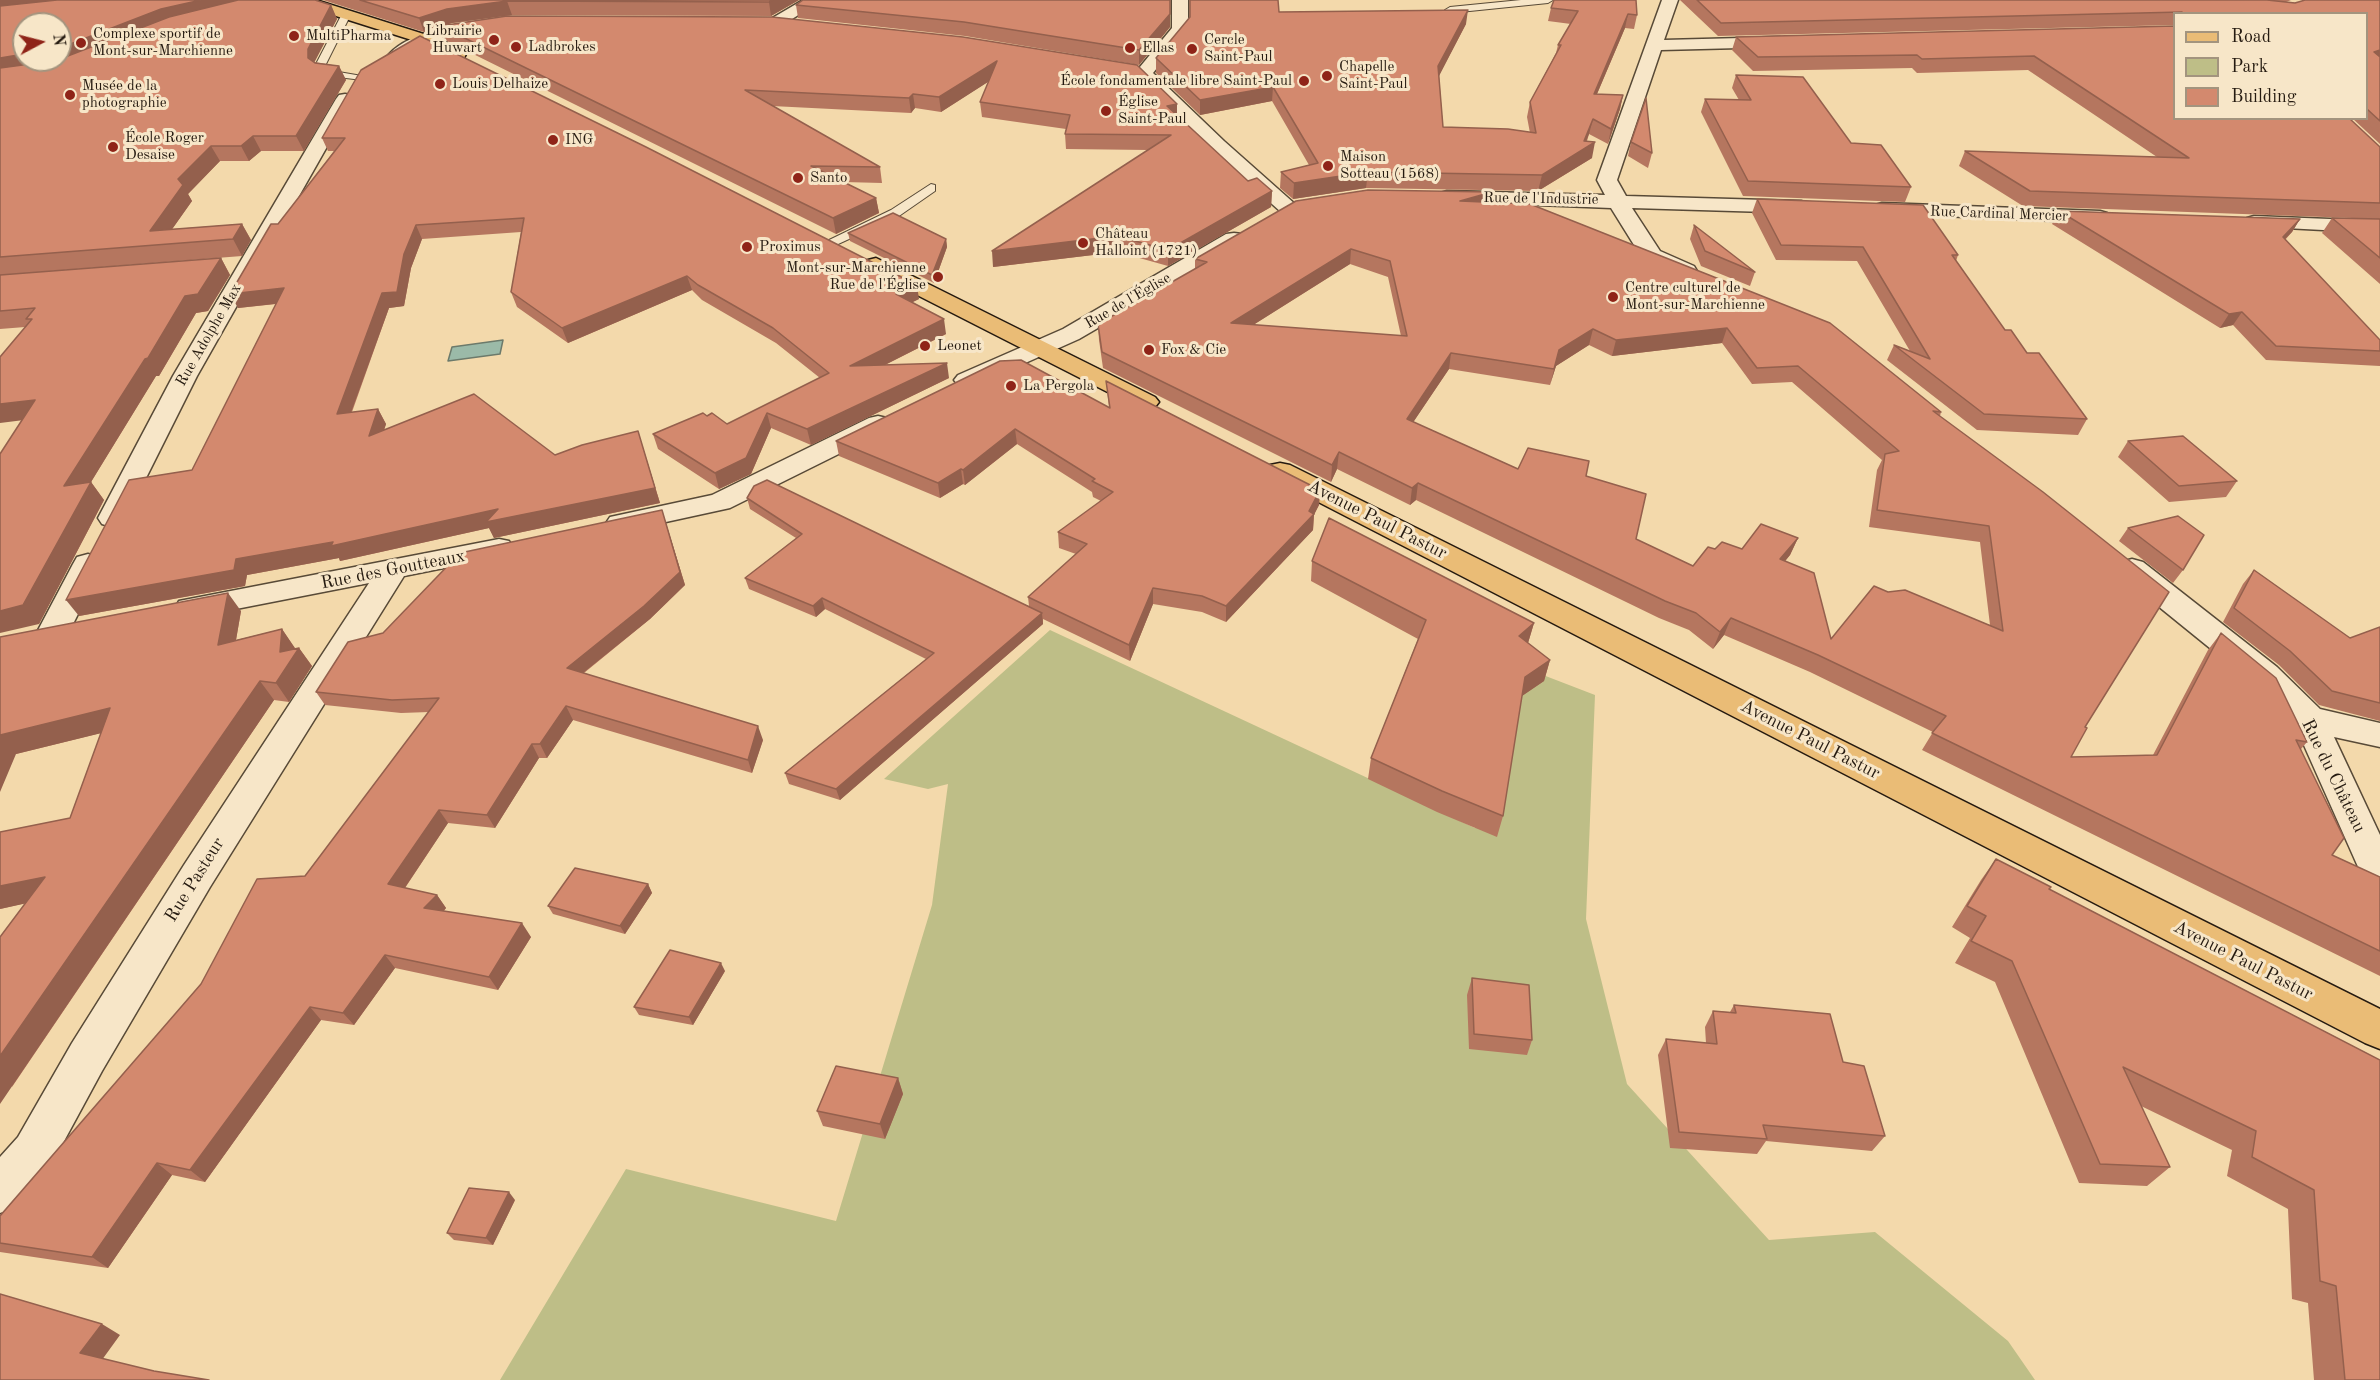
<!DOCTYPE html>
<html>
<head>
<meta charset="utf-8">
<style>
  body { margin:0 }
  #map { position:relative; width:2380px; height:1380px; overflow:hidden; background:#f3d9ab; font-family:"Old Standard TT",serif }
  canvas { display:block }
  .legend { position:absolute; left:2173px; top:12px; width:195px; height:108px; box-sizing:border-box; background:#f7e6c8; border:2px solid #a3947e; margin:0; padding:8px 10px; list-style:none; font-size:18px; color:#251a10 }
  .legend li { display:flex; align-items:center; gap:12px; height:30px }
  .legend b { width:30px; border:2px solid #a3947e }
  .north { position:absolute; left:12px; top:12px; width:60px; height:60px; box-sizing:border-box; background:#f7e6c8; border:2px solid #a3947e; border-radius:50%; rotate:83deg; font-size:16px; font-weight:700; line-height:24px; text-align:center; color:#251a10 }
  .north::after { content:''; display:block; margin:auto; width:21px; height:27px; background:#8f2418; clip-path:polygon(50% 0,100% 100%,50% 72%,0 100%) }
</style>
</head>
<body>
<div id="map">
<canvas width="2380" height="1380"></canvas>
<ul class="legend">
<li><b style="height:8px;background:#eabc76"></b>Road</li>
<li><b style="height:16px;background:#bebe87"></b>Park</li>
<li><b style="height:16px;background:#d3896e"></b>Building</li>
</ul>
<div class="north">N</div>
</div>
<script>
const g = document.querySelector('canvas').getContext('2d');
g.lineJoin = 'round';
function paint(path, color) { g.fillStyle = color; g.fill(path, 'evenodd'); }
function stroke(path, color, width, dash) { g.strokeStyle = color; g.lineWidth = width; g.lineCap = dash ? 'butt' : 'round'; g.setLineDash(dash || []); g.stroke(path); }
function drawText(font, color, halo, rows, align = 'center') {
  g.font = font + ' "Old Standard TT",serif'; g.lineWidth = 6; g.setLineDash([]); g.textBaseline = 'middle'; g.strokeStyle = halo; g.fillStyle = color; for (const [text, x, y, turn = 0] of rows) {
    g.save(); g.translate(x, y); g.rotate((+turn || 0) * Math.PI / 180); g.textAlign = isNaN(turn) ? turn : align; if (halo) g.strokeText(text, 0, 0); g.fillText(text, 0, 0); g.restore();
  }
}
paint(new Path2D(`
  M1050,630l425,198 55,-158 65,25 -9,224 41,165 142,156 106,-8 133,109 27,39h-1535l126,-211 210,52 96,-316 16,-121 -20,5 -44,-10z`), '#bebe87');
const water = new Path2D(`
  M503,340l-3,14 -52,7 4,-14z`);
paint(water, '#9bbaa8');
stroke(water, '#6c7a6b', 1.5);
const lane = new Path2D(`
  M1521,0h32l-5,3 -98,10 -5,-3 5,-3z
  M343,12l8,2 -25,50 1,6 35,6v4l-40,-5 -5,-3 -1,-8z
  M931,184l4,1v6l-36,25 -63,29h-10l-1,-3 66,-32z`);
const street = new Path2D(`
  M803,0h19l-41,26h-12l-2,-3 2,-3z
  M1172,0h16v29l-35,44 71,68 71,63 3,4 -3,4 -7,2 -7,-2 -71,-63 -75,-76 37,-45z
  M1662,0h16l-14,40 116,-3 8,5 -8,5 -119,3 -44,130 9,16 175,5 7,2 3,4 -3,4 -7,2 -169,-5 28,43 34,15 3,5 -3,5 -8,2 -8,-2 -34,-15 -33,-53 -171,-7 -3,-4 3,-4 7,-2 158,4 -8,-15z
  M486,21l8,5 -2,3c-21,6 -42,4 -62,13 -13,7 -26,24 -42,20l-2,-4c19,-26 70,-33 100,-37z
  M345,94l6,1 3,4 -157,277 -71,142 -4,6 -10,3 -10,-3 -4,-6 75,-142 163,-277 3,-4z
  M1882,203l218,8 7,2 3,4 -3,4 -7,2 -225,-10 -3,-4 3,-4z
  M2254,216l126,5v12l-133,-7 -4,-4 4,-4z
  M1234,233l8,1 3,5 -3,5 -163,95 -103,46 -9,3 -9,-3 -4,-5 4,-5 105,-46 163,-95z
  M878,416l9,2 4,6 -4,6 -157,78 -110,24 -10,-3 -4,-6 4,-6 102,-22 157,-77z
  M499,539l10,2 5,7 -5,7 -105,21 -194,311 -108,184 -52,96 -34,40 -16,6v-56l18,-20 54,-94 112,-178 185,-282 -179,35 -11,-3 -4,-7 4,-7z
  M88,554l11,3 4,7 -35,70 -5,8 -11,3 -11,-3 -5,-8 37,-70 4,-7z
  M2132,559l11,3 134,105 43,42 60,14v24l-46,-10 46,98v56l-13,-4 -72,-162 -42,-42 -132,-107 -4,-7 4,-7z`);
const primary = new Path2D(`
  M292,0h24l114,36 34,14 2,4 -2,4h-12l-34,-16 -123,-39z
  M876,258l279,139 4,5 -4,5 -9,3 -9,-3 -269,-137 -3,-5 3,-5z
  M1280,463l10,2 1090,544v40l-15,-6 -1095,-566 -4,-6 4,-6z`);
stroke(lane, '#584a37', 2);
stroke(street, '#584a37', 3);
stroke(primary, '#251a10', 3);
paint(lane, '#f7e6c8');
paint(street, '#f7e6c8');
paint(primary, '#eabc76');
paint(new Path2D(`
  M0,0l331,5 6,14 -23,43 25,4 7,14 -42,71h-43l-12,10h-29l-32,33 4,7 -20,28 70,-5 9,16 -9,16 -242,19z
  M323,0h476l-28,16 -259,-1 -60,8 -11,3 331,-9 405,98 71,66 24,10 -1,16 -103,59 -50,-14 -125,15 155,-117 -82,-1 -1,-15 1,-5 -84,-12 -2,-15 9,-21 -48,31 -26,-4 -4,5 -139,-7 108,61 2,16 -38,-1 32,16 3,15 -43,21 -391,-194 -5,-13 -16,5z
  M1170,0v27l-31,38 -174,-29 -167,-18 -2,-13z
  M1680,0h611l-5,2 9,1 85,-3v144l-28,-26h15v-104h-192v11l-457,11z
  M1551,8l86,7 -3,14 -9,-1 -28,66 26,1 -3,14 -12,35 -19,-10 -2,7 5,17 -54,33 -172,-3 -73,11 -13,-11 1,-16 28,-7 -37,-64 -72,14 -44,-42v-15l34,-41 89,-5 187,12 -27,51 4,52 87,6 -3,-16 3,-15 26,-49 2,-8 13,-21 -23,-3z
  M2175,26l205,121v72l-357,-13 -64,-40 6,-15 192,6 -129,-87 -111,3 -5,-5 -159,3 -21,-21 4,-13z
  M361,70l558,229 -7,3 34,32 -61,31 64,13 -138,67 -40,-17 -20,46 -32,15 -61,-40 -5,-15 54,-18 20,8 93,-46 -44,-35 -74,-43 -10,-10 -124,53 -51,-36 -6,-15 10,-60 -99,7 -11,29 -7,38 -15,2 -37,104 26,-3 8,15 -2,6 171,25 83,-24 22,72 -166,35 -5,-10 -149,33 -1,-3 -92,17 -2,11 -166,30 113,-146 84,-166 -38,4 40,-84 56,-73h-6l-6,-13z
  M1736,75l115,68 60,44 -6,15 -162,-6 -42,-84 4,-13 34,1 -7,-12z
  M1631,142l21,11 -4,15 -20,-12z
  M1757,199l201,56 -2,6 49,69 22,23 60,66 -9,16 -101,-5 -90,-70 7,-15 16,6 -53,-90 -81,-1 -24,-47z
  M1491,202l450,210 -1,4 145,311 -14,30 82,-2 55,-105 13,-17 86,109 -6,7 31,106 48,22v99l-458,-226 11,-18 -123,-60 -86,-37 -11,14 -24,-19 -30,-12 -243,-118 -6,5 -73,-36 -6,13 -228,-114 -4,-28 -1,-16 97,-55v-10zM1350,264l38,13 13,59 -148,-11zM1722,343l30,41 40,-2 90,78 -5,10 -8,57 111,15 10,83 -102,-33 -57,47 -46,-78 5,-6 8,-17 -56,11h-27l-22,17 -57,-27 -50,-63 -68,-7 -105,-47 36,-53 101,16 6,-19 33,-21 23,11z
  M2059,211l241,8 -8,13 -7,8 95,100v26l-114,-6 -33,-35 -13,3 -168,-104z
  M2332,218l48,1v65l-58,-51z
  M1694,225l61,47 -5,14 -49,-20 -11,-27z
  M848,233l98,6 1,8 -13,36 -84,-42z
  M221,258l9,17 -22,36 -12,2 -37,63h-3l-65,106 13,18 -65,124 -18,-203 4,-94 -25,2v-54z
  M1106,381l214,109 -1,15 -5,9 -1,16 -87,92 -24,-10 -49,-8 -23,57 -87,-42v5l-203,176 -51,-16 -4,-11 141,-114 -101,-50 -9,8 -67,-28 -4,-11 51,-40 -46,-29 -3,-11 282,108 -1,-9 48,-43 -17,-6 -1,-16 43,-31 -8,-4 -1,-5 -75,-48 -52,41 -2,-1 -23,14 -101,-42 -3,-15 273,-34z
  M2128,441l109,40 -11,16 -57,5 -51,-45z
  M662,510l23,75 -35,34 -66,54 179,67 -11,33 -179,-53 -26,38h-8l-44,70 -47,-5 -43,65 32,7 9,13 -2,3 87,26 -33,53 -103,-22 -41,57 -33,-5 -116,162 -33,-7 -64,93 -108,-16v-36l305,-340 124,-164 -28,1 -76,-8 -9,-13 67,-59z
  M2128,528l55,42 -10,13 -54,-42z
  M1312,561l222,62 -6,20 22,17 -6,21 -22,15 -19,120 -6,21 -60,-25 -69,-33 3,-21 47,-119 -107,-58z
  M2254,570l96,68 30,-11v94l-61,-16 -40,-40 -56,-43 20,-38z
  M241,611l-5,29 46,-11 13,20 4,-1 13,18 -23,36 -15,-2 -262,387 14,-184 -26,6 70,-91 31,-85 -85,21 -16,-117z
  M1996,859l53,30 331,171v320h-66l-6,-77 -16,-4 -4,-90 -61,-33 5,-26 -91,-44 29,61 -23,19 -68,-3 -84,-201 -40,-19 15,-25 -18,-11 29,-47z
  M648,884l4,9 -27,41 -72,-20 -5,-8z
  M725,971l-32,54 -54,-10 -5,-8z
  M1472,978l60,62 -5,15 -58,-6 -2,-54z
  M1734,1005l109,57 42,74 -13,15 -106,-10 -9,13 -87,-6 -12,-93 8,-16 40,4 -1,-16 8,-16 17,1z
  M898,1078l5,16 -18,45 -62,-13 -6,-15z
  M515,1200l-22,45 -39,-5 -7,-7z`), '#b5765f');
paint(new Path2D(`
  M0,0h94l-94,10z
  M201,0h63l-201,64 -63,9v-15l24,-4v6h36v-12l101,-39z
  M773,0h26l-28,16 -2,-14z
  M1170,0v27l-31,38v-15z
  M507,1l5,14 -60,8 -28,9 -5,-14 28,-9z
  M331,5l6,14 -23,44 -6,-5v-9z
  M1468,10l-2,14 -29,56 1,-14z
  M1628,14l-3,14 -34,80 3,-14z
  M2380,50v9l-6,-7z
  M997,61l2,14 -58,37 -2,-15z
  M339,66l7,14 -42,71 -8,-15z
  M1273,87l-1,14 -72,14v-15z
  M913,94l2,14 -4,5 -2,-15z
  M1623,95l-3,14 -12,35 3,-15z
  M1177,104v15l-10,-13z
  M1593,119l-4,15 -6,15 12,-7 -3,16 -54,33 4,-16 42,-34z
  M253,136l8,15 -12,10 -8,-15z
  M211,146l9,15 -32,33 4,7 -31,44 -11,-14 28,-52z
  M1368,172l-2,16 -73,11 1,-16z
  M1272,191l-1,16 -103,59v-16z
  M1492,192l-2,14 -30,-5z
  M876,198l3,15 -43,21 -3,-16z
  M2300,219l-8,13 -18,18 9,-13z
  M242,224l9,16 -9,16 -9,-17z
  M416,225l6,14 -11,29 -7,38 -15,2 -44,121 -8,-15 45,-121 22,-39z
  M1117,236l1,16 -125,15 -1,-16z
  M946,239l1,8 -13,36 -2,-8z
  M1351,249l-1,15 -119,75v-16z
  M221,258l9,17 -22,36 -12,2 -37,63h-3l-65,106 13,18 -65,124 -39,9v-22l64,-125 121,-190z
  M687,276l5,14 -124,53 -6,-15z
  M917,285l2,14 -20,10 -3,-15z
  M284,288l8,14 -54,6 -8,-14z
  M2242,312l-9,13 -13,3 9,-14z
  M944,319l2,15 -93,47 -3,-15z
  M1727,328l-5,15 -110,13 4,-16z
  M1593,329l-4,16 -33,21 -6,19 9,-35z
  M1451,353l-2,16 -45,67 3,-17z
  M947,363l2,15 -138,67 -4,-16z
  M35,400l13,17 -48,6v-19z
  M378,409l8,15 -9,27 -8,-15z
  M767,413l4,15 -20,46 -32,15 -4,-16z
  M1015,429l2,15 -52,41 -2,-15z
  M638,431l22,72 -166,35 -5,-10 -149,33 -1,-3 -92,17 -2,11 -166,30 -13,-16z
  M1339,452l-2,17 -6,13 1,-17z
  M961,469l2,15 -23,14 -2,-15z
  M1418,483l-2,17 -6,5 2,-17z
  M1320,490l-1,15 -5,10v-1l-1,16 -87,92v-16l83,-95z
  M662,510l23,75 -35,34 -77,62 -6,-13z
  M1798,538l-8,17 -17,21 7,-17z
  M1153,588v16l-23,57 -1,-16z
  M228,593l13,18 -9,52 -14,-18z
  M822,598l3,11 -9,8 -3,-11z
  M1042,613l1,11 -203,176 -4,-11z
  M1731,618l-7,17 -11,14 7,-17z
  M1534,623l-6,20 -9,-7z
  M282,629l13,19 -1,8 5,-8 13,18 -23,36 -13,-19z
  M1550,660l-6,21 -25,17 6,-21z
  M260,681l14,19 -274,404v-48z
  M566,706l7,14 -26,38 -7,-14z
  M110,708l16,19 -110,27 -16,38v-57z
  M758,726l5,14 -11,33 -4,-13z
  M532,744l7,14 -44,70 -8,-13z
  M439,810l9,13 -50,75 -10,-14z
  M45,877l19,18 -64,14v-23z
  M648,884l4,9 -27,41 -5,-8z
  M437,895l9,13 -12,13 -10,-13z
  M522,923l9,14 -33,53 -9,-13z
  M385,955l10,13 -41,57 -11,-12z
  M721,963l4,8 -32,54 -4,-8z
  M310,1007l11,13 -116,162 -15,-12z
  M898,1078l5,16 -18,45 -5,-15z
  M157,1163l15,12 -64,93 -16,-11z
  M509,1192l6,8 -22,45 -7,-7z
  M102,1324l18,11 -21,29 -19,-11z`), '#94604d');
const building = new Path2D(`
  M57,0h144l-40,9 -101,39v-24h-36v30l-24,4v-52z
  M238,0h77l16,5 -23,44v9l7,5 24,3 -43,70h-43l-12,10h-30l-33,33 5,6 -33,46 92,-7 -9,15 -233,18v-189l60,-8v-1l109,-42z
  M360,0h413l-4,2 -262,-1 -60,8 -28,9z
  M803,0h367v14l-31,36 -175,-28 -168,-17z
  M1190,0h88l1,12 189,-2 -30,56 5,61 65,2 28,4 -6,-31 31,-57h-3l20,-34 -27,-3 3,-8h82l1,15 -9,-1 -34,80 29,1 -12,34 -18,-10 -9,22 11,1 -53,33 -174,-3 -74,11 -13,-11 37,-9 -45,-76 -73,13 -44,-42 34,-41z
  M1697,0h570l28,3 10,-3h75v50l-6,2 6,5v64l-13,-12v-95h-185v-2l-461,11z
  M507,16l265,1 191,20 174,28 40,39 -10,2 81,75 9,-3 15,13 -104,59 -51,-14 -125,15 179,-116 -106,-1 5,-19 -90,-13 17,-41 -58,36 -26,-3 -4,4 -164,-8 135,77 -69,-1 65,32 -43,20 -393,-192z
  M2175,26v92h174l31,29v56l-350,-12 -65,-40 224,7 -155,-102 -112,3 -5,-4 -159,2 -22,-20z
  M420,36l226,111 271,138 -21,9 48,25 -94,47 97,-3 -140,66 -40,-16 -21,45 -31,15 -62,-39 50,-21 4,3 5,-3 15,11 102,-51 -56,-45 -75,-43 -11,-9 -125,52 -51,-36 13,-74 -108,7 -12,29 -7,38 -15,1 -45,121 41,-5 -9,27 105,-42 81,61 27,-10 56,-14 17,57 -169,34 12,-13 -167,37 2,-4 -97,17 -2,11 -168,30 63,-120 63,-10 92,-182 -54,6 41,-70h7l67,-86h-23l39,-68z
  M1736,75l67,2 48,66 30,2 30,42 -163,-6 -43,-82 46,1z
  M1646,98l6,55 -21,-11z
  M1368,190l124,2 -32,9 70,3 300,119 111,89 -8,-1 110,81 126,100 -84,135 2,1 -16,29 86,-2 64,-122 55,45 31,64 -11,-2 48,98 -12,17 48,22v74l-448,-218 14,-17 -128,-61 -87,-37 -11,14 -24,-19 -31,-12 -247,-118 -6,5 -73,-36 -7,13 -230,-113 -4,-28 109,-62 -12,-3 101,-58zM1351,249l39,12 17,75 -176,-13zM1727,328l30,40 41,-2 101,85 -14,3 -8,56 112,16 14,105 -98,-41 -17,2 -14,-6 -43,53 -17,-66 -34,-14 18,-21 -37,-14 -19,25 -20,-7 -7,7 -7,-2 -15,19 -57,-27 10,-45 -60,-18 3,-15 -61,-13 -10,21 -111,-50 44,-66 103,16 5,-19 34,-21 23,11z
  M1757,199l166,6 35,50h-6l53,75h6l16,23h12l48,66 -103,-5 -90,-69 36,14 -67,-112 -82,-2z
  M2059,211l241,8 -17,18 97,103v11l-104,-5 -34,-34 -13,2z
  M893,213l53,26 -14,36 -84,-42z
  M2332,218l48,1v39z
  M1694,225l61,47 -50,-21z
  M221,258l-23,36 -13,2 -37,62 -3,1 -81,127 27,-4 -68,123 -23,6v-157l35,-54 -35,4v-47l32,-38h-6l9,-11 -35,3v-36z
  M1021,360l89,48 -4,-27 214,109 -11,21 5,3 -88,92 -24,-10 -49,-8 -24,57 -101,-48 59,-53 -29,-12 55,-40 -21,-11 3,-2 -80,-50 -52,41 -2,-1 -23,14 -102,-42 164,-80z
  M2183,436l54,45 -58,5 -51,-45z
  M767,480l275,133 -206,176 -51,-16 149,-120 -112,-55 -9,8 -68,-28 57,-44 -55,-36 7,-12z
  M662,510l18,62 -36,34 -77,62 191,58 -10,34 -182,-54 -26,38h-8l-45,71 -48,-5 -51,74 49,11 -13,13 98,15 -33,54 -104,-22 -42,58 -33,-6 -120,163 -33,-7 -65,94 -92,-14v-27l201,-232 56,-105 48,-3 134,-178 -47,2 -76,-8 32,-50 35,-9 77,-80z
  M2178,516l26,19 -21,35 -55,-42z
  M1329,518l205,105 -15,13 31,24 -25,17 -22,139 -61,-25 -71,-33 55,-138 -114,-59z
  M2254,570l96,68 30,-11v76l-48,-12 -42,-40 -56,-43z
  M228,593l-10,52 64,-16 -2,23 19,-4 -23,35 -16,-2 -260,375v-119l45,-60 -45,9v-54l70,-14 40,-110 -110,27v-98z
  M1996,859l55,28 -2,2 331,171v320h-35l-9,-94 -16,-5 -6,-91 -62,-33 4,-26 -133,-64 47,100 -70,-3 -88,-203 -41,-20 15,-25 -19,-10z
  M575,868l73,16 -28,42 -72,-20z
  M670,950l51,13 -32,54 -55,-10z
  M1472,978l57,7 3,55 -58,-6z
  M1734,1005l96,9 13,48 21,4 21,70 -122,-11 4,14 -88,-7 -13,-93 51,5 -4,-33 23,2z
  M836,1066l62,12 -18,46 -63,-13z
  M469,1188l40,4 -23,46 -39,-5z
  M0,1294l102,30 -22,29 74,18 55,9h-209z`);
paint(building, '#d3896e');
stroke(building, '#94604d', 1.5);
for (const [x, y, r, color] of [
  [294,36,6,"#8f2418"],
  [494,40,6,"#8f2418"],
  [81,43,6,"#8f2418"],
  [516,47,6,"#8f2418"],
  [1130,48,6,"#8f2418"],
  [1192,49,6,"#8f2418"],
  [1327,76,6,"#8f2418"],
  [1304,81,6,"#8f2418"],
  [440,84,6,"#8f2418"],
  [70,95,6,"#8f2418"],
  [1106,111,6,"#8f2418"],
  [553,140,6,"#8f2418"],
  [113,147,6,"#8f2418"],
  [1328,166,6,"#8f2418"],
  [798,178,6,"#8f2418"],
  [1083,243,6,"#8f2418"],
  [747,247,6,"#8f2418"],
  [938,277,6,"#8f2418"],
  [1613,297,6,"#8f2418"],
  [925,346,6,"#8f2418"],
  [1149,350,6,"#8f2418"],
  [1011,386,6,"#8f2418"]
]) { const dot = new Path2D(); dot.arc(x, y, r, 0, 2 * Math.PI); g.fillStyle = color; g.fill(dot); stroke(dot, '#f7e6c8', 2); }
drawText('15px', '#251a10', '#f7e6c8', [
  ["Librairie",482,31,"right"],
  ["Huwart",482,48,"right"],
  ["Complexe sportif de",93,34],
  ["Mont-sur-Marchienne",93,51],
  ["MultiPharma",306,36],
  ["Cercle",1204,40],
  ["Saint-Paul",1204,57],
  ["Ladbrokes",528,47],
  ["Ellas",1142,48],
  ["Chapelle",1339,67],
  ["Saint-Paul",1339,84],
  ["École fondamentale libre Saint-Paul",1292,81,"right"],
  ["Louis Delhaize",452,84],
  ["Musée de la",82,86],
  ["photographie",82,103],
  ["Église",1118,102],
  ["Saint-Paul",1118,119],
  ["École Roger",125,138],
  ["Desaise",125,155],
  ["ING",565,140],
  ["Maison",1340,157],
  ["Sotteau (1568)",1340,174],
  ["Santo",810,178],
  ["Château",1095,234],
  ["Halloint (1721)",1095,251],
  ["Proximus",759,247],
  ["Mont-sur-Marchienne",926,268,"right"],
  ["Rue de l'Église",926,285,"right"],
  ["Centre culturel de",1625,288],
  ["Mont-sur-Marchienne",1625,305],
  ["Leonet",937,346],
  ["Fox & Cie",1161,350],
  ["La Pergola",1023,386]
], 'left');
drawText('15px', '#251a10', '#f7e6c8', [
  ["Rue de l'Industrie",1541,199,1],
  ["Rue Cardinal Mercier",1999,214,2],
  ["Rue de l'Église",1128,301,-30],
  ["Rue Adolphe Max",209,335,-60]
]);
drawText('18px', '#251a10', '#f7e6c8', [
  ["Avenue Paul Pastur",1377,520,27],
  ["Rue des Goutteaux",393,570,-11],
  ["Avenue Paul Pastur",1810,740,27],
  ["Rue du Château",2333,776,64],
  ["Rue Pasteur",195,880,-58],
  ["Avenue Paul Pastur",2243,961,27]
]);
</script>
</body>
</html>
